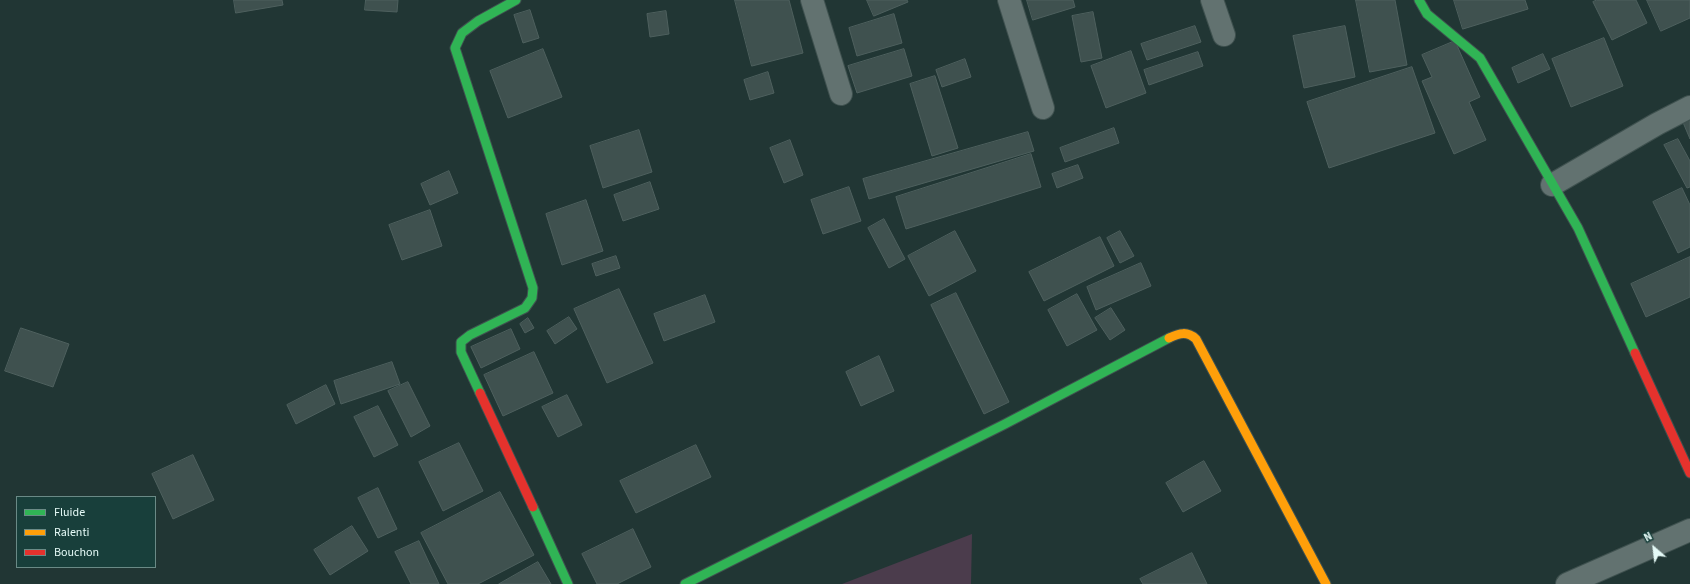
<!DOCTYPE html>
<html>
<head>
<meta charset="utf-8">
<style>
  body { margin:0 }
  #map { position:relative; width:1690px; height:584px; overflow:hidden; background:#213634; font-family:"Source Sans 3",sans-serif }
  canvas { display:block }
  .legend { position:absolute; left:16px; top:496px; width:140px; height:72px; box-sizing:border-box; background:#183f3b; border:1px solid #6a8a86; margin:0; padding:5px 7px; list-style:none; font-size:12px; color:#e5faf7 }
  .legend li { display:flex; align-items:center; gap:8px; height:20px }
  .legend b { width:20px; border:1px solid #6a8a86 }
  .north { position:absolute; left:1634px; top:528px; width:40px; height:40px; -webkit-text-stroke:3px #183f3b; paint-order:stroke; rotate:332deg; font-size:11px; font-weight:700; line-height:16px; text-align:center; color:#e5faf7 }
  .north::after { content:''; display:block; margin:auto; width:14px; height:18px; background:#e5faf7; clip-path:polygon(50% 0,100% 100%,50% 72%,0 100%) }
</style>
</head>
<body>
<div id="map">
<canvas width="1690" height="584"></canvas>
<ul class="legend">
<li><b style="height:5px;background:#30b455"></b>Fluide</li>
<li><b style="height:5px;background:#ff9f0a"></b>Ralenti</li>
<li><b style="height:5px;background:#e5322d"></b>Bouchon</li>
</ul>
<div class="north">N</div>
</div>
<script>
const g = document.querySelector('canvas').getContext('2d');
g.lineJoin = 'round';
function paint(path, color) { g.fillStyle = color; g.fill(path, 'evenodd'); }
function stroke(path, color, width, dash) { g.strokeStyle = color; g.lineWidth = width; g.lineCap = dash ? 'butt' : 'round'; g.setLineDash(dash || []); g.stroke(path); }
paint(new Path2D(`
  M972,534l-1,50h-129z`), '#4b3c4c');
const building = new Path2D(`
  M234,0h48l1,5 -47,8z
  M366,0h32l-1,12 -32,-2z
  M735,0h54l14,53 -51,13z
  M867,0h40l1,2 -34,14z
  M1027,0h46l2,7 -42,13z
  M1356,0h39l12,65 -37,7z
  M1454,0h71l3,9 -65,20z
  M1597,0h39l11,23 -35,17 -19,-38z
  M1647,0h43v18l-29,13z
  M530,10l9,28 -16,5 -9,-28z
  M666,11l3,23 -19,3 -3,-23z
  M1093,12l9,46 -21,4 -9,-46z
  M894,14l8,29 -45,13 -8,-28z
  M1195,26l6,16 -54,18 -6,-16z
  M1345,26l10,51 -51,11 -11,-52z
  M1604,38l19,48 -52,21 -19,-48z
  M1455,41l25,56 -11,5 17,38 -32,14 -32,-73 10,-4 -10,-22z
  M543,49l19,48 -54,21 -18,-47z
  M904,49l8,27 -55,17 -9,-27z
  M1131,51l15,42 -40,15 -15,-42z
  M1198,52l5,14 -54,19 -5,-15z
  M1543,54l7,15 -32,14 -6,-15z
  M965,59l6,18 -29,10 -6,-17z
  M1412,67l23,66 -106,35 -22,-66z
  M768,72l6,21 -24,7 -6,-20z
  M935,76l23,72 -26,8 -22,-72z
  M1690,117v22l-8,-19z
  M1114,128l5,15 -54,19 -5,-14z
  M639,130l13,42 -49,16 -13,-42z
  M1028,132l6,19 -165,48 -6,-20z
  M1678,139l12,22v26l-3,1 -23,-43z
  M790,140l13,35 -19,8 -14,-35z
  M1031,154l10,33 -135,42 -10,-32z
  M1078,165l5,13 -26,10 -5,-14z
  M449,171l9,22 -28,12 -9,-21z
  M650,182l9,27 -36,12 -9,-26z
  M849,187l12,34 -38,13 -12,-34z
  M1682,188l8,17v42l-12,6 -25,-51z
  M586,200l17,51 -41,14 -16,-51z
  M430,210l12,36 -40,14 -13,-35z
  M884,219l21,40 -16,9 -21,-40z
  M955,231l21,40 -47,25 -21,-40z
  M1120,231l14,25 -14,7 -13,-25z
  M1100,237l14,29 -70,35 -15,-29z
  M616,256l4,12 -24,8 -4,-12z
  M1690,257v40l-44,20 -15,-33z
  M1141,263l10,23 -55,24 -9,-23z
  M619,289l34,74 -46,20 -33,-74z
  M956,293l53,109 -25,12 -53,-109z
  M1077,294l20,36 -30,16 -19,-36z
  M705,295l10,27 -51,19 -10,-27z
  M1111,308l14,22 -15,10 -15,-22z
  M569,317l8,12 -22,15 -8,-13z
  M528,318l6,10 -9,5 -5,-9z
  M21,328l48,16 -16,43 -48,-16z
  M511,329l9,20 -39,19 -10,-21z
  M534,352l19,41 -50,23 -19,-41z
  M879,356l15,35 -33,15 -15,-34z
  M392,362l8,22 -59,20 -7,-23z
  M408,382l22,44 -19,11 -23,-46z
  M326,385l9,19 -39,20 -9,-19z
  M567,395l15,30 -24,12 -16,-30z
  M378,406l20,39 -24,12 -20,-40z
  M459,443l24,48 -40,20 -24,-49z
  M696,445l15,32 -75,36 -16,-32z
  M193,455l21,45 -41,19 -21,-45z
  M1204,461l17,30 -38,21 -17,-29z
  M378,488l19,41 -19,9 -20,-40z
  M500,492l34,63 -56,29h-30l-27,-51z
  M352,526l16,25 -38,24 -16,-25z
  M633,529l18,38 -34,17h-20l-15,-30z
  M419,541l20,43h-28l-16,-32z
  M1192,553l15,31h-64l-3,-5z
  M538,562l13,22h-52z`);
paint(building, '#3f514f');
stroke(building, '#4e605e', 1);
const street = new Path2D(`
  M812,0l29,94
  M1009,0l34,108
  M1212,0l12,35
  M1552,185l105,-61 33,-17
  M1567,584l123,-54`);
const fast = new Path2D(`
  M1419,0l8,14 53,44 98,170 57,125
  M480,393l-19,-41v-10l9,-7 55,-27 7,-10 1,-10 -78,-240 7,-15 16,-12 38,-21
  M533,507l35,77
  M685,584l320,-160 164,-86`);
const slow = new Path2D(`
  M1169,338c11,-5 18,-7 27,1l130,245`);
const jam = new Path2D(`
  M1635,353l55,120
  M480,393l53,114`);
stroke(street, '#3f514f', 24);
stroke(fast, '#3f514f', 11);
stroke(slow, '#3f514f', 11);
stroke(jam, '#3f514f', 11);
stroke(street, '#627270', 22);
stroke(fast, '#30b455', 9);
stroke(slow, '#ff9f0a', 9);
stroke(jam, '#e5322d', 9);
</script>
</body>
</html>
